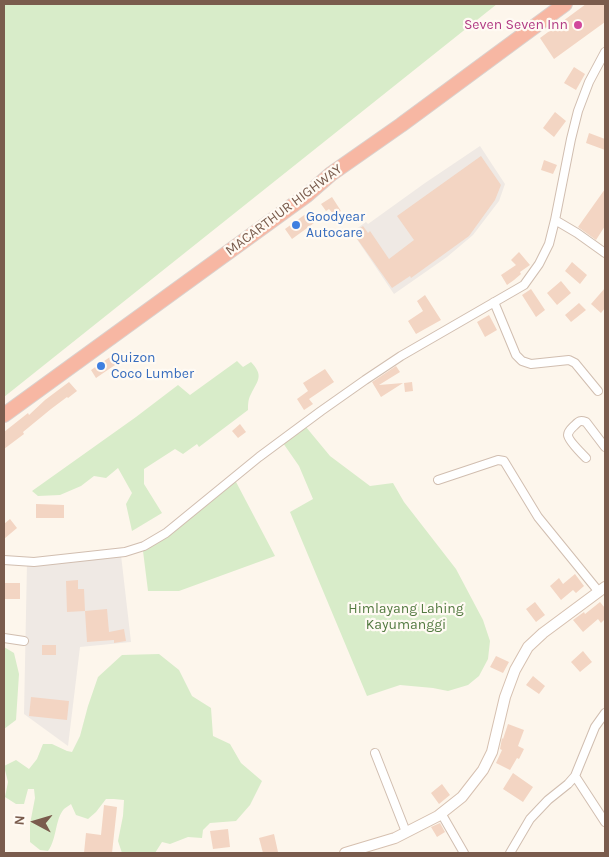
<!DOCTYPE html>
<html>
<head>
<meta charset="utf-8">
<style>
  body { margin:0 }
  #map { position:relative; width:609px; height:857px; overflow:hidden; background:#fdf6ec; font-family:Karla,sans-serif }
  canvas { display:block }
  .frame { position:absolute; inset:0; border:5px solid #7a5c4d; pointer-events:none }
  .north { position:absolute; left:10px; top:797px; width:50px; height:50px; -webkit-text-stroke:4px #fffaf3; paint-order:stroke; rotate:276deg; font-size:14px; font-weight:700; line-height:20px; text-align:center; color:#7a5c4d }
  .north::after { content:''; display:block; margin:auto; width:18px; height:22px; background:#7a5c4d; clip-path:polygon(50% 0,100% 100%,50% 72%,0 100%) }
</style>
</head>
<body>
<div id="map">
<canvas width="609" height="857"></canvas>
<div class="frame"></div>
<div class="north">N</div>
</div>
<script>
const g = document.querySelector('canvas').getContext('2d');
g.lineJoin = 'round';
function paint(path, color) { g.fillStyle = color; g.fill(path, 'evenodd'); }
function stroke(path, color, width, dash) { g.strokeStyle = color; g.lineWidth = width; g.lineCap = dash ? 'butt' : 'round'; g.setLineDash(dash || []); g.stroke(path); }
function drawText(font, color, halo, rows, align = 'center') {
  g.font = font + ' Karla,sans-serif'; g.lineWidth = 4.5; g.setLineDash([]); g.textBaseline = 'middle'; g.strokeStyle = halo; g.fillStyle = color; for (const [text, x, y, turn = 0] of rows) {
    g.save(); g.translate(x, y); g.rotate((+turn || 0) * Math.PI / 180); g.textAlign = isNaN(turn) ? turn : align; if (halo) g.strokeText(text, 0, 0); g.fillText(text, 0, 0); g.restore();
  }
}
paint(new Path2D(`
  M480,146l25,38 -6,17 -26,34 -26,22 -53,37 -42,-62 14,-10 2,2 57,-41z
  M121,555l10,87 -51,5 -12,99 -44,-32 3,-151z`), '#efe9e4');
paint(new Path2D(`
  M4,4h493l-493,393z
  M237,361l6,6 8,-5c13,14 7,18 0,32 -3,5 -3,11 -3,16l-49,37 -2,-3 -14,10 -8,-5 -31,20v15l18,29 -30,18 -6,-27 6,-11 -14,-25 -12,10 -12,-2 -13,10 -21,9 -22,1 -6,-5 104,-74 42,-32 12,10z
  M306,427l24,29 40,30 23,-3 11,19 52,67 27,51 7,21 -2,18 -9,17 -11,9 -20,6 -15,-3 -33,-3 -33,11 -77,-184 23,-13 -14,-33 -16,-23z
  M235,480l40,76 -96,35h-31l-5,-40z
  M4,647l10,6 5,21 -3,46 -12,9z
  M159,654l20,16 13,26 19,12 2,28 17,8 11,19 21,18 -12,24 -14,16 -26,2 -7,7 -1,8 -14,-1 -18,7 -8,-2 -7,11h-33l-4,-12 5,-25 1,-16 -10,-1h-8l-10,13 -8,7 -12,-4 -5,-11c-2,2 -5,3 -7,5 -9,10 -7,30 -16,42l-8,-1 -10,-8v-18l5,-26 -1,-9h-6l-4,15h-8l-11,-7 3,-15 -4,-16 12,-6 13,9 8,-10 6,-15h9l15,7 5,1 8,-16 8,-30 10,-29 24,-22z`), '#d8ecc9');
paint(new Path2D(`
  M586,4h19v18l-51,37 -14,-21z
  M574,67l11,7 -9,16 -12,-7z
  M555,112l11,9 -12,16 -11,-9z
  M589,133l16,6v11l-19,-7z
  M481,156l20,29 -6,15 -26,36 -58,42 -1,-2 -18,12 -39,-55 10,-7 5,7 2,-2 19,28 25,-19 -17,-24z
  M544,160l13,5 -4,9 -12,-4z
  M605,189v37l-9,14 -18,-13z
  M332,197l9,14 -6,5 -6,-7 -3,2 -5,-7z
  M307,213l7,10 -22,16 -7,-10z
  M519,252l11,13 -10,7 1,2 -7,6 -7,5 -6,-10 15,-10 -5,-5z
  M572,262l15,13 -7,9 -15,-13z
  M561,281l10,12 -14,12 -10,-12z
  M605,288v20l-4,5 -10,-9z
  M531,289l14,21 -9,7 -14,-22z
  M425,295l16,25 -25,14 -8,-13 15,-10 -6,-10z
  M579,303l7,7 -15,12 -6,-7z
  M489,315l8,15 -12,7 -8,-15z
  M110,357l5,8 -19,13 -5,-8z
  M396,366l4,6 -21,13 24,-2 -22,14 -9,-15z
  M325,369l9,13 -25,17 4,5 -9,6 -7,-11 11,-8 -5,-8z
  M69,382l8,9 -9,7 -1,-1 -16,12 -28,23 1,2 -20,15v-17l24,-19 1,2 16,-15z
  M412,382l1,9 -8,1 -1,-9z
  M240,424l6,8 -8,6 -6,-7z
  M36,504l28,1v13h-28z
  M10,519l7,9 -13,11v-15z
  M575,574l9,12 -8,7 -3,-3 -12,10 -11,-14 9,-8 4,6z
  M78,580v9h6l1,22 22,-2 2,23 15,-3 2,12 -12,2v-3l-27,2 -2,-31 -18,1 -1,-31z
  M4,583h16v16h-16z
  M535,602l10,13 -9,7 -10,-13z
  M600,602l5,6v11l-4,4 -3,-4 -15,13 -10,-12 11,-8 1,2z
  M42,645h14v10h-14z
  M583,651l9,11 -12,10 -9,-10z
  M496,656l13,6 -6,11 -13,-6z
  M533,676l12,10 -6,8 -13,-9z
  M31,697l38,4 -2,19 -38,-4z
  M508,724l16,6 -6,16 6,3 -5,10 -2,-1 -7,12 -14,-7 6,-13 -2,-1 2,-11 1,1z
  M513,773l20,14 -10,15 -20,-13z
  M442,784l8,11 -11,9 -8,-11z
  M104,805l13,2 -5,46h-28l2,-20 15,2z
  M440,823l5,9 -8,5 -6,-10z
  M228,829l2,18 -17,2 -3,-18z
  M274,834l4,18 -15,1 -4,-15z`), '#f3d5c3');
const street = new Path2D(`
  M555,220l22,13 28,20
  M494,302l22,53 6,6 9,3 38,-4 6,3 23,28
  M586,458c-4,-4 -18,-18 -18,-23 0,-4 4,-7 7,-10 4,-4 5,-5 11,-3l19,25
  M438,480l60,-20 6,1 34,56 61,75
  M4,560l30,2 91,-10 19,-6 22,-13 93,-76 62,-46 44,-31 36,-24 123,-71 15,-21 10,-20 6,-24 16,-81 7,-28 11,-29 16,-30
  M4,638l20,3
  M375,753l31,79
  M575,776l30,46
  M441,813l23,40
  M510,853l20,-34 18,-19 20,-16 7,-8 20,-49 10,-14`);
const secondary = new Path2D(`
  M345,853l50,-15 43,-22 24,-19 21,-27 9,-18 13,-55 10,-27 13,-23 15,-14 62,-46`);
const highway = new Path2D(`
  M4,415l303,-220 24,-21 70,-49 164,-121`);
stroke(street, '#d1beb0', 10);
stroke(secondary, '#d6c0b0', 12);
stroke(highway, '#dad1cd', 16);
stroke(street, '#fff', 8);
stroke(secondary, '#fff', 10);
stroke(highway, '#f7b7a3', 14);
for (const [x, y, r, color] of [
  [578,25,5,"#d1479c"],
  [296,225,5,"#3f7fe0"],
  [101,366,5,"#3f7fe0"]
]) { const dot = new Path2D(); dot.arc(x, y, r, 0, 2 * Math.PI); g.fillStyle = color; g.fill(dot); stroke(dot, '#fffaf3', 2); }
drawText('14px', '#b23c85', '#fffaf3', [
  ["Seven Seven Inn",568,25]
], 'right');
drawText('14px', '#7a5c4d', '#fffaf3', [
  ["MACARTHUR HIGHWAY",284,210,-37]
]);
drawText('14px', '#366cbe', '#fffaf3', [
  ["Goodyear",306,217],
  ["Autocare",306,233],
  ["Quizon",111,358],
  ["Coco Lumber",111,374]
], 'left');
drawText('14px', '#537a41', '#fffaf3', [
  ["Himlayang Lahing",406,609],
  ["Kayumanggi",406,625]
]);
</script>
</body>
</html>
